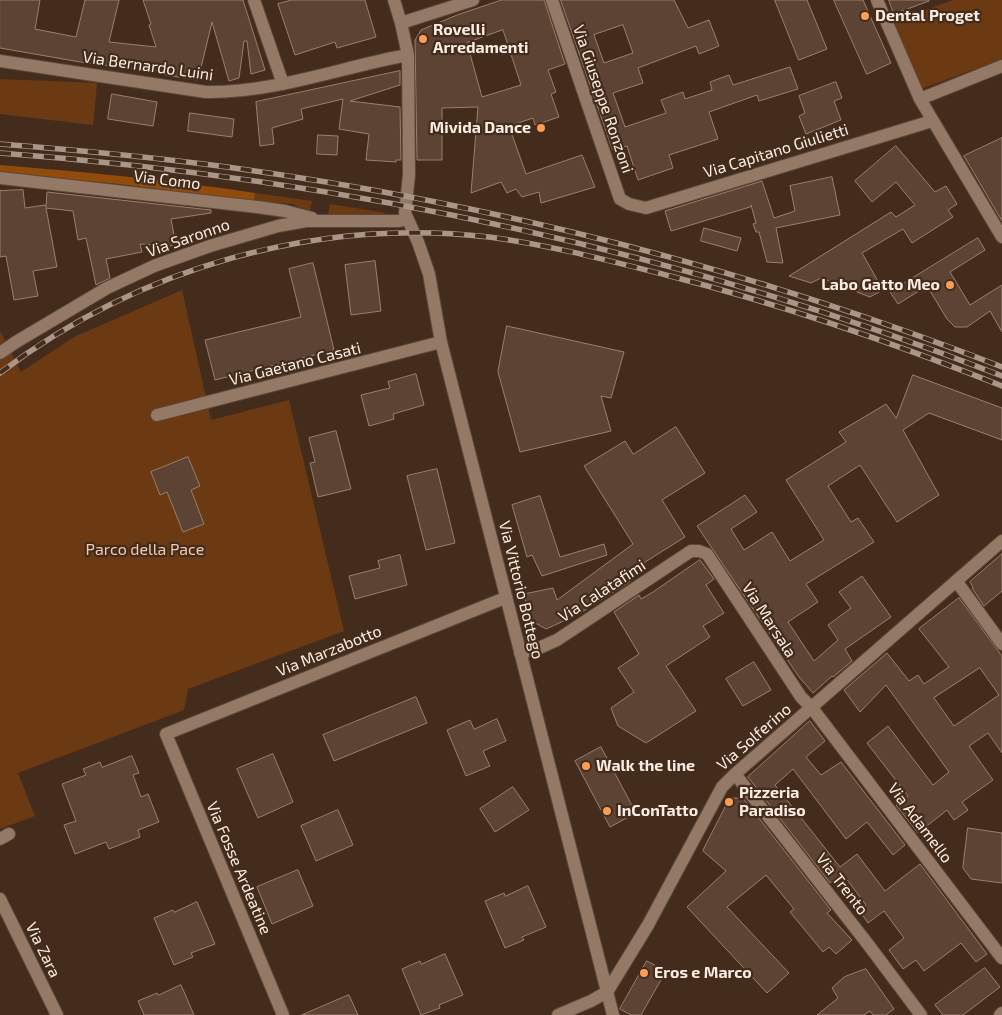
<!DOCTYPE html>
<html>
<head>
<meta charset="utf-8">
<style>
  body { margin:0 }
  canvas { display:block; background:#432c1c }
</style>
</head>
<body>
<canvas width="1002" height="1015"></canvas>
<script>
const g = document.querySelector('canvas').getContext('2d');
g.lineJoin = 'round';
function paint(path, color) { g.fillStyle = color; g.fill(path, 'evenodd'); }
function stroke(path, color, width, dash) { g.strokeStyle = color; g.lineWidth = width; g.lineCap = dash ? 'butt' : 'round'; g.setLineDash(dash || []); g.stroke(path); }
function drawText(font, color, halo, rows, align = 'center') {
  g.font = font + ' "Exo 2",sans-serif'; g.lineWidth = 4.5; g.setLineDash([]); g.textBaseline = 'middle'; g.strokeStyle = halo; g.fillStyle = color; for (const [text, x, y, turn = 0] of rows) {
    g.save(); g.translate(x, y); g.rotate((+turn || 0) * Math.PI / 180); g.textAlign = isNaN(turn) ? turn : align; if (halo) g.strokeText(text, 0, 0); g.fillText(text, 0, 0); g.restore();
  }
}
paint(new Path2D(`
  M953,0h49v59l-81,30 -29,-67z
  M0,79l97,4 -4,42 -93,-11z
  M255,193l57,8 -2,9 -3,1 -14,-7 -39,-3z
  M330,204l57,9 -11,2 -38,-1 -10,1z
  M182,290l29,130 78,-20 55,231 -156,58 -4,21 -166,63 17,43 -35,13v-498l21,41 53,-35z`), '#6b3a12');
paint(new Path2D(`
  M0,165c85,7 170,15 255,28l-1,8 -135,-17 -119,-11z`), '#914c0b');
const building = new Path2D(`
  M0,0h40l-5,29 41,8 9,-37h34l-10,42 47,5 -7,-22 2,-1 -8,-24h100l22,70 -14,4 -4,-33h-3l-5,37 -10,3 -17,-59 -14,58 -33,-5 -1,-3 -78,-9 -86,-15z
  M292,0h73l11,37 -39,11 -2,-6 -40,13 -17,-51z
  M502,0h42l21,64 -17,6 8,22 -5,2 8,23 -24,8 -2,-7 -24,8 17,48 56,-19 13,32 -54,16 -2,-11 -17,5 -6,-8 -9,4 -6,-11 -30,11 7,-86 -36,1v52h-25l-2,-120 6,-10 36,-15zM503,30l18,55 -39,12 -15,-54z
  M561,0h113l14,28 21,-8 10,26 -20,8 -3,-8 -58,22 5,15 -30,10 12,34 41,-14 -5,-13 22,-8 2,7 27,-9 -2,-8 19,-7 4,10 57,-18 8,22 -39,12 -2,-6 -48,17 9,27 -49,16 4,13 -35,12 -11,-34 -14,4zM623,25l10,28 -29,10 -10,-28z
  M775,0h32l20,49 -28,11z
  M834,0h29l28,63 -24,11z
  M889,0h40v1l-35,13z
  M400,71v14l-50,16 50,6 1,53h-5v2l-30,-2 3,-26 -30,-5 4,-30 -42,10 2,10 -31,9 2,16 -14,2 -4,-44z
  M836,82l6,16 -8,3 7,19 -35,14 -7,-18 6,-3 -6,-17z
  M112,94l45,8 -4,24 -45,-7z
  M190,113l44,6 -2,18 -44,-6z
  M318,135l20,1 -1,19 -20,-1z
  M1002,138v83l-38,-65z
  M896,146l39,46 11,-6 11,18 -9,6 5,7 -41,26 -9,-14 -41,24 21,37 -13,7 -49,-19 -10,5 -22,-7 102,-64 5,5 19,-12 -19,-23 -24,20 -17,-21z
  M832,177l8,38 -64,13 7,35 -16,-1 -8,-30h-3l-3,-8 3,-1 -5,-18 -1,2 -79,24 -6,-20 97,-30 12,37 21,-7 -5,-25z
  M23,190l2,18 20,-3 1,2 1,-15 164,18v3l-40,6 5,27 -36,-2 2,8 -36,7 4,19 -14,7 -10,-47 -8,2 -5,-29 -27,-3 11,59 -24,4 5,25 -24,4 -8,-44 -6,1v-66z
  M704,228l37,10 -4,13 -36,-10z
  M978,238l7,12 -35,22 20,33 32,-20v47l-12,-21 -23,16h-12l-8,-8 -20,-33 -29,18 -8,-12z
  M375,261l6,50 -30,4 -6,-50z
  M313,263l21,87 -119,30 -10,-40 96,-23 -12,-48z
  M507,326l117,26 -13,46 -10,-2 10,35 -91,21 -22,-80z
  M416,374l8,31 -31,9 1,5 -25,7 -8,-31 29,-7 -2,-6z
  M913,375l89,33v32l-73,-27 -26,17 36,65 -42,27 -37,-57 -32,21 23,36 7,-4 16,24 -68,42 12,18 -30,20 26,39 24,-21 -10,-15 23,-17 -12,-16 23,-16 29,41 -46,32 7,12 -19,16 -1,-1 -19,17 -14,-16 -102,-151 48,-31 12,17 -26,17 13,21 28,-18 18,29 34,-21 -38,-60 60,-38 -7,-10 47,-28 10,14z
  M676,427l29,46 -43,27 23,37 -59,37 5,7 -54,34 -31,14 -16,-9 -6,-26 29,-6 4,12 76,-56 -49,-78 41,-25 8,13z
  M336,431l15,58 -33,8 -8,-34 5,-1 -6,-24z
  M188,457l12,29 -9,4 13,34 -21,8 -16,-40 -7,3 -9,-23z
  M437,469l18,74 -29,7 -19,-74z
  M540,496l20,61 44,-13 3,11 -65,21 -10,-21 -5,2 -15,-52z
  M1002,554v37l-18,15 -12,-18 1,-1 -3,-5z
  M400,555l7,30 -52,14 -6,-23 31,-8 -2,-7z
  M700,560l14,19 -8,6 18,28 -21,13 7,11 -44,29 30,45 -50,32 -28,-17 -7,-18 23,-16 -16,-24 21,-14 -25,-42 25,-17 2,4 12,-7z
  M959,598l43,58v97l-14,-20 -19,13 24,34 -31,22 6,8 -14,10 -7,-10 -29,23 -22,-28 12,-9 -41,-53 21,-17 45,59 16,-13 -63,-87 -26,27 -16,-22 43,-37 22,28 9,-6 6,9 25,-17 -30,-38zM980,668l19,27 -45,31 -20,-28z
  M754,662l17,28 -28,16 -17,-27z
  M416,697l11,26 -93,38 -11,-26z
  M497,719l9,22 -23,10 7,15 -24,10 -19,-46 23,-10 4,9z
  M810,721l15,20 -19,16 15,18 20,-13 64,83 -12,10 -26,-33 -21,17 -53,-70 -18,16 65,82 17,-13 28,37 35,-27 67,90 -11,8 -15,-19 -37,28 -8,-11 -13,9 -14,-19 15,-12 -20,-27 -16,12 -9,-13 7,-5 -24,-32 -12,10 -82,-106z
  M601,747l35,66 -26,14 -35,-66z
  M273,754l20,48 -35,16 -21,-49z
  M132,756l7,17 -6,2 8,22 7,-3 11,28 -21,8 2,7 -31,12 -3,-7 -31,12 -11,-29 12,-4 -14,-37 24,-9 -3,-6 17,-7 2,5z
  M513,787l16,23 -34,22 -15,-23z
  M730,798h13l88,112 -4,3 25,27 -16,14 -7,-7 -6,5 -33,-40 4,-3 -28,-34 -39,32 62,66 -22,20 -80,-86 39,-36 -23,-20z
  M338,810l15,35 -37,16 -15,-35z
  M968,828l34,5v50l-31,-4 -8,-11z
  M298,870l15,36 -41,18 -15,-37z
  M528,886l18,41 -24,10 2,3 -19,8 -20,-47 19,-8 1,3z
  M197,902l18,42 -24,9 2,4 -19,8 -20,-47 19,-8 1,2z
  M445,954l18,41 -24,10 1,3 -19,7 -19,-46 18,-8 1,3z
  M647,961l19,10 -25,44h-10l-11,-6z
  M985,968l15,19 -37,28h-20l-8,-10z
  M866,969l28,40 -8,6h-13l-3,-4 -6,4h-47l21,-17 -6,-10 12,-11z
  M181,985l13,30h-50l-6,-14 19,-8 1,2z
  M349,995l9,20h-56z`);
paint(building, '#5c4333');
stroke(building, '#9a7f6d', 1);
const minor = new Path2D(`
  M254,0l29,84
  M394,0l7,23 7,32 1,120 -4,38 13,29 11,32 12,68 172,673
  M552,0l68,199 9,5 17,4 286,-87
  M877,0l43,99 82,138
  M401,23l72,-23
  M0,61l206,31c69,1 135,-25 202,-37
  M920,99l82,-33
  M0,178l257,29 28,4 27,7
  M0,353l16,-11 91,-54 47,-22 56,-20 68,-20 28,-5h93l8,-2
  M157,415l284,-73
  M957,582l45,62
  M520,653l19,-5 18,-8 134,-89h8l8,3 94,143 11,11 190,250
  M735,774l132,169 54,72
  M0,839l9,-5
  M0,899l57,116
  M283,1015l-117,-281 339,-136
  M558,1015l33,-14 16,-9 41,-67 74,-138 13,-13 267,-233
  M1000,1015l2,-2`);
stroke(minor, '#5c483a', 14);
stroke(minor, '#947967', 12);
const rail = new Path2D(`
  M0,144c76,6 151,13 227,23 264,36 526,103 775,200
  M0,153c343,26 681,98 1002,223
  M0,373c138,-105 316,-156 489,-136 61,8 121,24 181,39 113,29 224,67 332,110`);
stroke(rail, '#a99689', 5.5);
stroke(rail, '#432c1c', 4, [11]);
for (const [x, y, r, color] of [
  [865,16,5,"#fd9d55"],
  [423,39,5,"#fd9d55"],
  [541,128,5,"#fd9d55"],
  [950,285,5,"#fd9d55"],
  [586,766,5,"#fd9d55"],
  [729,802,5,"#fd9d55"],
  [607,811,5,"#fd9d55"],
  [644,973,5,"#fd9d55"]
]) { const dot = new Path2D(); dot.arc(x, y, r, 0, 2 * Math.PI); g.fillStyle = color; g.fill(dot); stroke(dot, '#432c1c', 2); }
drawText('bold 16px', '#fcede3', '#432c1c', [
  ["Dental Proget",875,16],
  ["Rovelli",433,30],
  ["Arredamenti",433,48],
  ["Mivida Dance",531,128,"right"],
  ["Labo Gatto Meo",940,285,"right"],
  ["Walk the line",596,766],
  ["Pizzeria",739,793],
  ["Paradiso",739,811],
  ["InConTatto",617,811],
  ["Eros e Marco",654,973]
], 'left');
drawText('16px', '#fcede3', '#432c1c', [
  ["Via Bernardo Luini",148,66,8],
  ["Via Giuseppe Ronzoni",603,99,71],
  ["Via Capitano Giulietti",776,151,-17],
  ["Via Como",167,180,7],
  ["Via Saronno",188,238,-19],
  ["Via Gaetano Casati",295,364,-14],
  ["Via Vittorio Bottego",521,590,76],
  ["Via Calatafimi",602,591,-33],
  ["Via Marsala",769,620,57],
  ["Via Marzabotto",329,651,-22],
  ["Via Solferino",754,737,-41],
  ["Via Adamello",920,823,53],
  ["Via Fosse Ardeatine",239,868,67],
  ["Via Trento",842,884,52],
  ["Via Zara",43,950,64]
]);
drawText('16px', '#f2c9af', '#432c1c', [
  ["Parco della Pace",145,550]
]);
</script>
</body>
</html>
